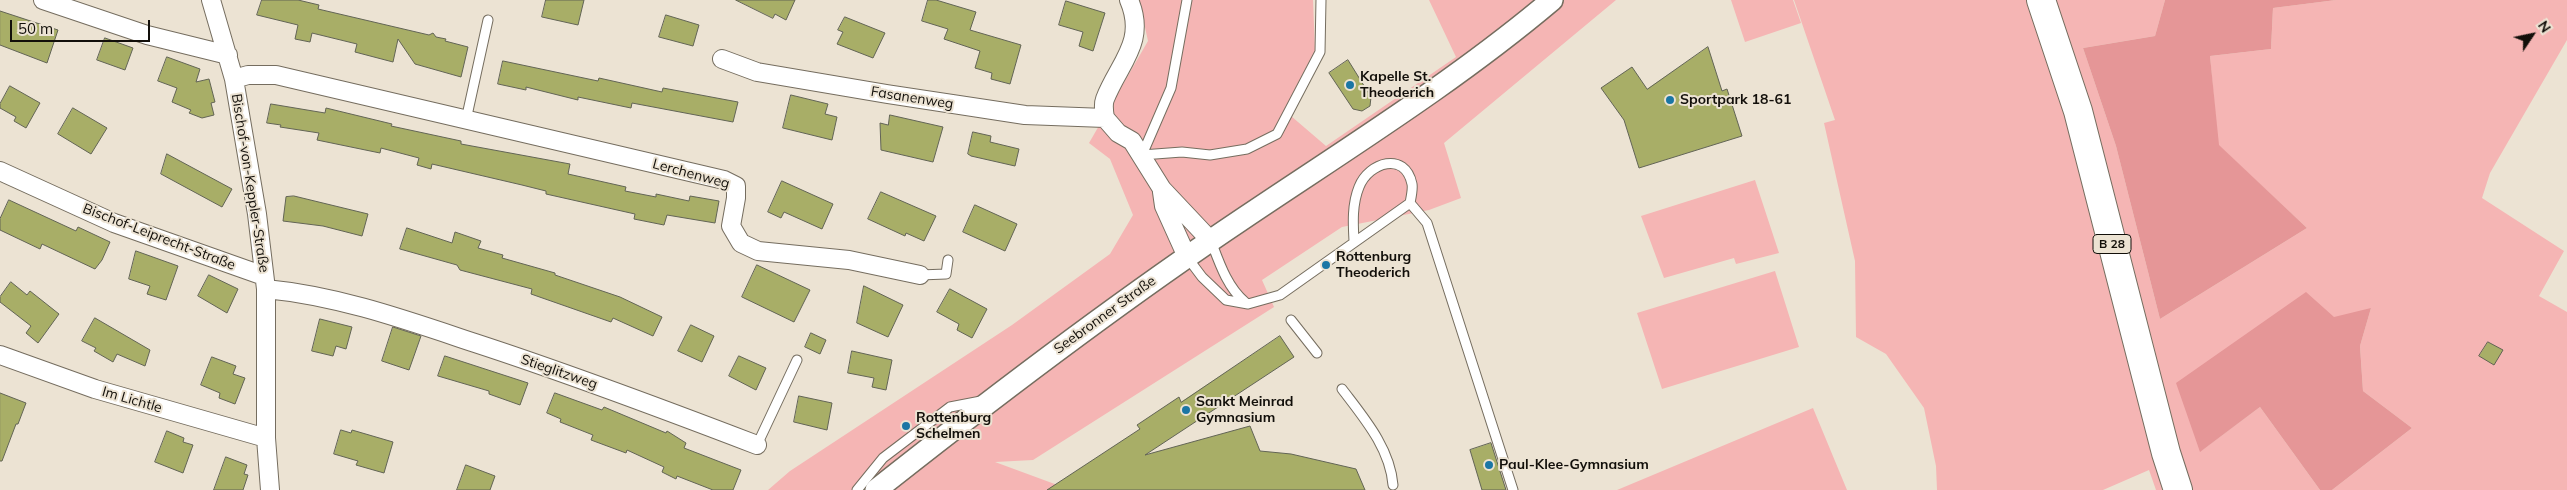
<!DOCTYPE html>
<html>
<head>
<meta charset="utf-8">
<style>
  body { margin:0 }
  #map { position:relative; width:2567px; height:490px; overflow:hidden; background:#ece3d3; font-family:Mulish,sans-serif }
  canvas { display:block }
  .north { position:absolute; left:2507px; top:10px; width:50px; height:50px; -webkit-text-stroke:4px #ece3d3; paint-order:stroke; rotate:56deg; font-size:14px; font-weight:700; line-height:20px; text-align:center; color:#120f0a }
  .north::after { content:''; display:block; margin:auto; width:18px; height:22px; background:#120f0a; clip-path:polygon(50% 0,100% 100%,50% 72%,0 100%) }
  .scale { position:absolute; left:10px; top:20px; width:140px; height:22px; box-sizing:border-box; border:2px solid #120f0a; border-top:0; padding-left:6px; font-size:15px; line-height:18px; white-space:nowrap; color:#120f0a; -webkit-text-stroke:4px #ece3d3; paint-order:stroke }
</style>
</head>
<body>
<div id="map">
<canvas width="2567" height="490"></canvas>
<div class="north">N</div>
<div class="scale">50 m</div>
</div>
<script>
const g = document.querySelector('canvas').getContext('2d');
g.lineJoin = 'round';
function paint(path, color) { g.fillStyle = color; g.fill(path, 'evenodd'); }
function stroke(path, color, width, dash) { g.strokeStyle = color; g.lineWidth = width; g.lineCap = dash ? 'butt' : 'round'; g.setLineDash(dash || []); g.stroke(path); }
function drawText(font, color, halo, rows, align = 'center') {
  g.font = font + ' Mulish,sans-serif'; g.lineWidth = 4; g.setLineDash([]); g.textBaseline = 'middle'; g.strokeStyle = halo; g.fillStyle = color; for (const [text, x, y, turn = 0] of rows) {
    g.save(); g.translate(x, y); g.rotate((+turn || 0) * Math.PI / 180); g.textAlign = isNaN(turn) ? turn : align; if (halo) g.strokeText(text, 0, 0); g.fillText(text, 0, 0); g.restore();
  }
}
paint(new Path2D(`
  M1139,0h174l2,51 -31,59 42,36 130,-89 -27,-57h187l-172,143 17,55 -32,12 -87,17 -80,53 12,27 -241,153 -38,2 76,28h-303l22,-19 222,-146 98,-71 23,-39 -23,-56 -21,-16 59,-102z
  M1731,0h62l8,23 -56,19z
  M1794,0h371l-10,36 -72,12 33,98 44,173 147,-91 -89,-83 -8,-89 61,-7 2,-41 63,-8h231v40l-77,133 -8,25 82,53 -25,45 28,16v178h-235l80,-62 -49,-37 -3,-45 11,-38 -170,143 59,-44 60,83h-164l-7,-20 -46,20h-166l-1,-24 -12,-58 -38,-54 -30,-17 -1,-76 -31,-138 11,-3z
  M1755,180l24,73 -43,11 -2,-6 -70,20 -23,-62z
  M1775,271l24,76 -137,42 -25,-76z
  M1813,408l34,82h-230z`), '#f5b5b4');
paint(new Path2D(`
  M2165,0h171l-63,8 -2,41 -61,7 9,89 88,83 -147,91 -44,-173 -33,-98 72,-12z
  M2306,292l28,25 37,-9 -11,38 3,45 49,37 -80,62h-12l-60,-83 -60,45 -24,-69z`), '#e59697');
const building = new Path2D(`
  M262,0h36l21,5 -1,4 111,26 4,-2 3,4 10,2 -1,2 23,6 -7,30 -46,-13 -17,-25 -5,23 -38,-10 2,-8 -45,-11 -2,9 -15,-3 3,-14 -41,-10z
  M546,0h38l-6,25 -36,-8z
  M736,0h59l-9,20 -11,-6 -2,4z
  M928,0h8l40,12 -6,18 51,15 -11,39 -19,-5 1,-6 -17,-5 5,-17 -36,-12 4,-10 -26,-8z
  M1066,1l39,12 -12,38 -14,-5 4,-14 -24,-7z
  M0,11l58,19 -11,33 -47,-18z
  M666,15l33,10 -6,21 -34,-9z
  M845,17l40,16 -12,25 -36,-14 6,-12 -5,-2z
  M105,38l28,10 -8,22 -28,-10z
  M1708,47l14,44 5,-2 15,47 -103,32 -15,-48 -23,-32 31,-21 15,22z
  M167,57l33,12 -4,13 13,-3 6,23 -4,1 3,12 -12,3 -13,-5 2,-3 -19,-8 5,-14 -19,-7z
  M1348,60l23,37 -1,9 -8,5 -9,-2 -24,-36z
  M503,61l95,20 1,-3 63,14 1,-4 75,14 -5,20 -101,-19 -1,5 -53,-11v3l-52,-13v3l-28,-6z
  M10,86l30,17 -14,25 -12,-7 2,-4 -16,-9v-4z
  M791,95l37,9 -3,10 12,3 -5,23 -49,-12z
  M271,104l54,9 1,-5 66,16 -1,2 70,15v3l109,20 -2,10 58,13 -1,4 31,6v-3l33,7 1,-5 29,5 -4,22 -48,-8 -3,10 -30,-6 1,-5 -89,-20v-3l-24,-6 -90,-21 -1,5 -14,-4 2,-7 -38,-10 -1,5 -63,-13 2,-7 -39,-6 1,-2 -14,-2z
  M73,108l34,20 -16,26 -33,-20z
  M890,115l53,12 -10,35 -52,-12 -1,-27 8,2z
  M973,132l18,4 -1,6 29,7 -4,17 -44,-10 -3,-2z
  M167,154l65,35 -10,18 -61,-33z
  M782,181l51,23 -11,25 -38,-17 -3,6 -13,-6z
  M881,192l55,24 -12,25 -18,-8 -1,3 -37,-17z
  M294,196l74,18 -6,22 -39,-10 -40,-5 3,-24z
  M9,200l67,31 2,-4 32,15 -8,18 -7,9 -53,-25 -2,5 -40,-19v-11z
  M975,205l42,19 -12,27 -42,-19z
  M407,228l45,15 3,-11 26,9 -3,7 25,7 -1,3 53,15v2l65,22 42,20 -9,19 -40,-18 -2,4 -80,-28 1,-5 -72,-19 -3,-5 -57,-16z
  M136,251l42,15 -12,34 -19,-6 3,-8 -21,-7z
  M757,265l53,25 -16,32 -52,-25z
  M209,275l29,14 -11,24 -29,-17z
  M11,282l16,13 3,-4 29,23 -21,29 -12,-10 5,-7 -31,-24v-5z
  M864,286l39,19 -15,32 -31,-14z
  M950,289l37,20 -15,29 -15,-8 2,-6 -22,-12z
  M95,318l55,32 -5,16 -28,-12 -4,8 -19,-11 2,-3 -14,-7z
  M320,319l32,8 -6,22 -10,-3 -3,10 -21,-5z
  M691,325l23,11 -12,26 -24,-11z
  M393,327l28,9 -12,34 -27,-9z
  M811,333l15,7 -6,14 -15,-7z
  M1280,336l14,21 -149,98 105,-29 10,25 31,3 65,15 9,21h-318l93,-61 -3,-4 42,-28 2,5z
  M2488,342l15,8 -9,15 -15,-9z
  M852,351l40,9 -6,30 -14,-3 2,-9 -26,-5z
  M445,356l83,27 -8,22 -31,-11v-3l-51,-15z
  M739,356l27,12 -10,22 -27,-14z
  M212,357l24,9 -3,8 12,4 -10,26 -16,-6 1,-5 -19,-8z
  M0,393l26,10 -8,21h-2l-14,37h-2z
  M555,393l47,17 2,-3 62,26 1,-2 19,12 -2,5 57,22 -8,20h-20l-36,-14 -1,3 -14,-7 2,-5 -37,-17 -1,3 -35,-13 2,-5 -33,-13 1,-3 -14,-6z
  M799,396l33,7 -5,27 -33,-8z
  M341,430l10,3 1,-3 41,12 -9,31 -28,-8 2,-4 -24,-7z
  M167,431l17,7 -1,4 10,3 -10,28 -28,-11z
  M1491,443l15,47h-24l-12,-40z
  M226,457l21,8 -3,9 4,1 -5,15h-29z
  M466,465l29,11 -5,14h-33z`);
paint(building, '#a8ae67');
stroke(building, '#626455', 1);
const service = new Path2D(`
  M1187,0l-16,88 -29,67 40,-3 28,3 37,-6 30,-15 43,-82 1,-52
  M466,120l22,-100
  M1410,203l17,20 86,267
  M1211,241c8,21 16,46 34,61
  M1187,257l15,20 24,23 22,4 32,-9 130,-92c1,-5 3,-14 2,-19 -7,-33 -43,-22 -53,3 -7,17 -6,36 -5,54
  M920,275l26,-1 2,-14
  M1291,320l26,33
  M1342,389c22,29 48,59 51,96
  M757,445l40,-85
  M857,490l26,-32 67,-51 31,-6`);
const minor = new Path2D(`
  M43,0l104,35 81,20
  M211,0l23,79 23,135 9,75v149l4,52
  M1129,0c18,42 -10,63 -24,99 -2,5 -1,13 0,19l13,15 14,8 30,48 49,52
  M722,59l35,13 130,22 138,21 80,3
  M234,79l14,-4h28l448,105 12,6v12l-5,28 10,17 17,8 91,9 71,15
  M0,171l114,52 150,53
  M1162,192l2,14 23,51
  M266,289c73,7 140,31 209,54 95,31 188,66 282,102
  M0,355l95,34 171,49`);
const tertiary = new Path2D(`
  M876,490c120,-95 241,-187 368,-272 104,-70 212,-137 308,-218`);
const primary = new Path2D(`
  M2041,0l37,111 88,342 12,37`);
stroke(service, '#756d5f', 11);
stroke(minor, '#756d5f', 20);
stroke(tertiary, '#756d5f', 24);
stroke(primary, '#756d5f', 30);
stroke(service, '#fff', 9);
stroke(minor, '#fff', 18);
stroke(tertiary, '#fff', 21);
stroke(primary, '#fff', 28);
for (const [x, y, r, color] of [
  [1350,85,5,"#1b76a5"],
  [1670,100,5,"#1b76a5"],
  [1326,265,5,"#1b76a5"],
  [1186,410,5,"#1b76a5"],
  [906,426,5,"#1b76a5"],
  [1489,465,5,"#1b76a5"]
]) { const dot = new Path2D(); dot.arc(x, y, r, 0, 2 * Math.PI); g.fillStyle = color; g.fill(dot); stroke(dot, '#ece3d3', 2); }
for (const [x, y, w] of [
  [2112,244,38]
]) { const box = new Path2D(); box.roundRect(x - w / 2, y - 9.5, w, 19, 4); g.fillStyle = '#ece3d3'; g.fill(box); stroke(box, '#120f0a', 1); }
drawText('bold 12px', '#120f0a', null, [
  ["B 28",2112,244]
]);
drawText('bold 14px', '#120f0a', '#ece3d3', [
  ["Kapelle St.",1360,77],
  ["Theoderich",1360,93],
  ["Sportpark 18-61",1680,100],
  ["Rottenburg",1336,257],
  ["Theoderich",1336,273],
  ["Sankt Meinrad",1196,402],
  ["Gymnasium",1196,418],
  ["Rottenburg",916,418],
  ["Schelmen",916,434],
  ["Paul-Klee-Gymnasium",1499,465]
], 'left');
drawText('14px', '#120f0a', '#ece3d3', [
  ["Fasanenweg",912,98,9],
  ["Lerchenweg",691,174,15],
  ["Bischof-von-Keppler-Straße",250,183,81],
  ["Bischof-Leiprecht-Straße",159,237,21],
  ["Seebronner Straße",1105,315,-36],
  ["Stieglitzweg",559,372,19],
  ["Im Lichtle",132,400,16]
]);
</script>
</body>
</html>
